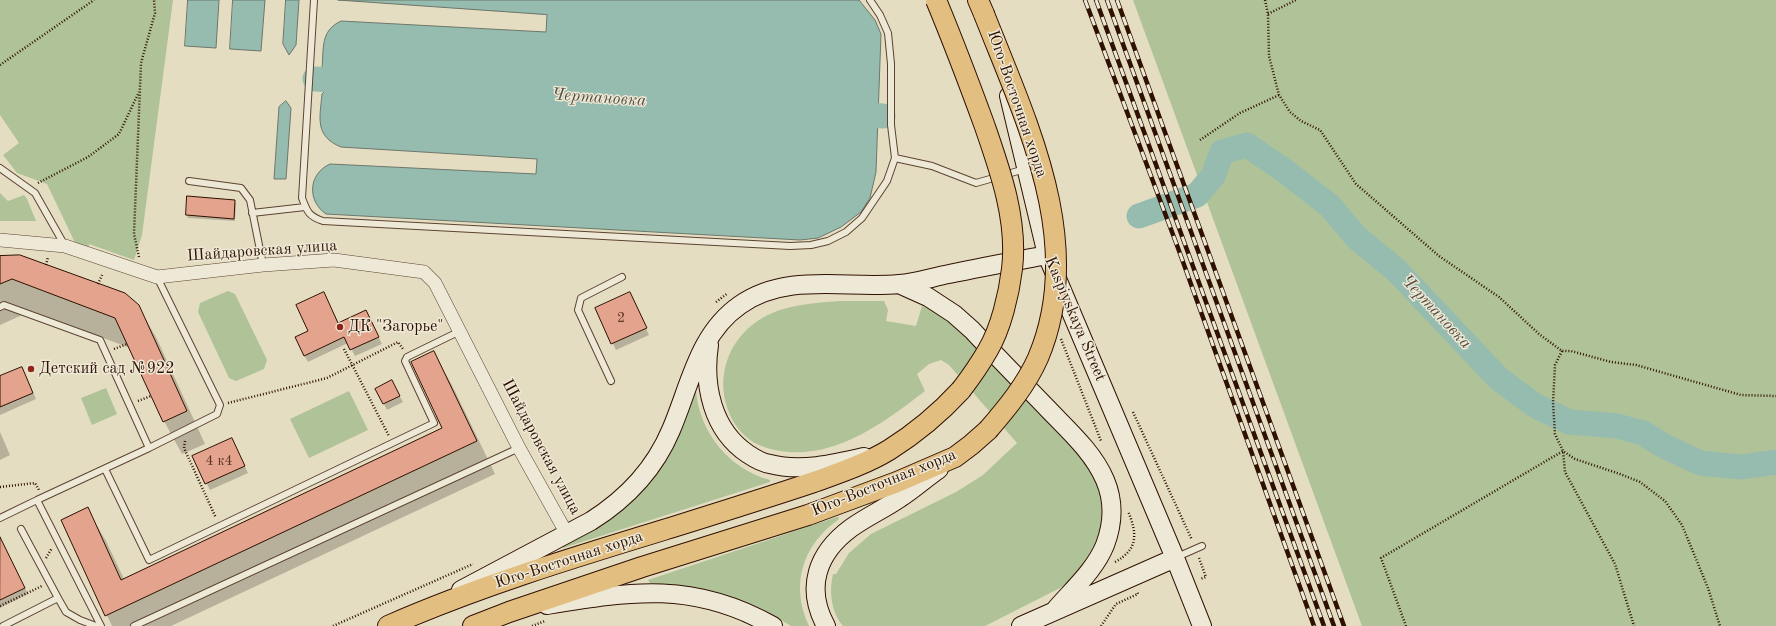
<!DOCTYPE html>
<html>
<head>
<meta charset="utf-8">
<style>
  body { margin:0 }
  canvas { display:block; background:#e5ddc2 }
</style>
</head>
<body>
<canvas width="1776" height="626"></canvas>
<script>
const g = document.querySelector('canvas').getContext('2d');
g.lineJoin = 'round';
function paint(path, color) { g.fillStyle = color; g.fill(path, 'evenodd'); }
function stroke(path, color, width, dash) { g.strokeStyle = color; g.lineWidth = width; g.lineCap = dash ? 'butt' : 'round'; g.setLineDash(dash || []); g.stroke(path); }
function drawText(font, color, halo, rows, align = 'center') {
  g.font = font + ' "Old Standard TT",serif'; g.lineWidth = 3; g.setLineDash([]); g.textBaseline = 'middle'; g.strokeStyle = halo; g.fillStyle = color; for (const [text, x, y, turn = 0] of rows) {
    g.save(); g.translate(x, y); g.rotate((+turn || 0) * Math.PI / 180); g.textAlign = isNaN(turn) ? turn : align; if (halo) g.strokeText(text, 0, 0); g.fillText(text, 0, 0); g.restore();
  }
}
paint(new Path2D(`
  M0,0h173l-31,235 -8,25 -45,-16 -1,5 -9,2 -32,-67 -30,-11 -14,-18 16,-12 -19,-28z
  M1133,0h643v626h-414z
  M0,193l8,8 16,-6 3,4 9,22h-36z
  M228,291l7,3 32,66 -3,9 -28,12 -7,-3 -31,-66 2,-9z
  M841,301h43l4,9 -2,11 30,5 6,-20 10,3 24,15 132,139 14,29 2,33 -10,28 -20,24 -12,10 -77,39h-142c-12,-14 -14,-34 -10,-52h3l13,-21 22,-19 85,-42 27,-17 34,-32 -68,-78 -8,-5 -12,4 -12,10 8,17c-35,27 -76,58 -121,61 -15,1 -31,-1 -45,-7 -14,-6 -26,-20 -31,-35 -13,-36 2,-74 36,-93 24,-13 51,-14 77,-16z
  M106,388l11,26 -25,11 -11,-27z
  M694,389l2,1c3,42 33,79 74,90v2l-207,66 -1,-2 45,-26z
  M349,391l19,39 -59,28 -19,-39z
  M837,517h2l-1,3c-36,25 -48,66 -29,106h-18l-27,-16 -39,-15 -26,-7 -49,-5 -2,-3z`), '#afc298');
const water = new Path2D(`
  M188,0h31l-3,48 -31,-2z
  M233,0h32l-4,51 -31,-2z
  M286,0h13l-3,45 -7,10 -6,-11z
  M338,0h521l16,20 6,14 -5,138 -6,26 -9,14 -20,15 -23,11 -18,2 -474,-26c-19,-13 -18,-40 4,-50l206,10 1,-15 -196,-12c-27,-11 -21,-30 -19,-53l3,-3 547,34v-18l-548,-37 -2,-2c2,-20 -2,-37 19,-47l205,11 1,-17z
  M286,101l5,7 -5,71h-12l5,-72z`);
paint(water, '#96bcb0');
stroke(water, '#6d776a', 1);
paint(new Path2D(`
  M235,201l1,3 -1,17 -47,-3 -1,-3z
  M0,258l138,48 19,33 48,105 -23,10 -18,-33 -34,-73 -99,-37 -31,14z
  M633,299l16,36 -33,15 -20,-42z
  M327,300l12,24 30,-6 13,26 -27,12 -7,-13 -40,19 -4,-7 5,-24z
  M434,353l18,32 43,89 -324,152h-59l-50,-105 25,-12 19,32 18,38 320,-151z
  M25,375l11,24 -36,16v-37z
  M395,388l8,14 -16,8 -11,-21z
  M0,432l10,23 -10,5z
  M232,439l16,34 -38,17 -16,-33z
  M0,538l28,56 -28,14z`), '#0003');
stroke(new Path2D(`
  M315,79l568,37
  M1139,216l58,-21 16,-19 9,-24 25,-7 38,26 45,35 26,31 40,33 103,109 37,27 33,16 48,4 26,7 21,13 36,17 41,4 35,-5`), '#96bcb0', 25);
const building = new Path2D(`
  M187,196l48,4 -1,19 -48,-4z
  M20,255l105,38 14,12 48,106 -24,11 -48,-104 -103,-39 -12,5v-28z
  M324,292l14,31 28,-13 13,27 -29,13 -6,-13 -40,19 -9,-19 13,-6 -12,-26z
  M630,292l17,36 -36,16 -16,-36z
  M434,351l43,90 -372,175 -44,-96 27,-13 33,73 321,-152 -31,-66z
  M22,367l11,26 -33,14v-31z
  M392,380l8,16 -17,8 -8,-15z
  M232,438l13,28 -40,18 -13,-28z
  M0,537l25,51 -25,12z`);
paint(building, '#e3a38c');
stroke(building, '#2f1001', 1);
const lane = new Path2D(`
  M314,0l-12,198c5,13 6,18 21,23l467,25 21,-1 17,-4 18,-9 16,-14 25,-37 8,-23 -4,-33v-61l-3,-31 -8,-18 -10,-15
  M895,158l37,8 44,17 49,-14
  M0,168l35,25 30,53
  M189,181l52,7 9,12 13,65
  M252,213l53,-6
  M0,307l4,-2 96,35 49,108
  M611,381l-33,-71 3,-12 41,-21
  M105,469l44,91 285,-137 -29,-62 2,-4 47,-23 7,-1
  M0,518l37,-18
  M21,529l37,69
  M1177,557l25,-11
  M3,626l55,-28 8,14 14,8 16,6
  M101,626l-64,-126 112,-52 68,-34 3,-9 -63,-128
  M134,626l385,-178`);
const street = new Path2D(`
  M0,240l65,6 92,31 106,-12 71,-5 90,12 11,11 84,165 48,86`);
const secondary = new Path2D(`
  M1009,96l38,159 128,303 27,68
  M899,284l29,13 26,17 18,16c25,27 51,53 76,79 21,22 45,43 57,71 9,21 8,44 0,65 -10,25 -33,45 -50,65
  M709,345c-6,40 3,85 39,109 6,4 14,9 22,10 30,8 64,0 94,-7
  M461,590l130,-69c35,-22 64,-53 80,-91 19,-44 27,-96 69,-125 47,-33 106,-16 159,-21 17,-1 34,-7 50,-10 33,-7 66,-13 98,-19
  M547,605c85,-14 147,-24 226,21
  M826,626c-21,-38 -9,-73 25,-98 15,-11 33,-19 49,-30 14,-9 26,-20 39,-29
  M1021,626l154,-68`);
const primary = new Path2D(`
  M978,0l6,14
  M388,626c91,-40 187,-69 282,-98 48,-15 96,-30 144,-46 25,-9 52,-18 75,-32 27,-17 50,-36 72,-60
  M473,626l36,-14 133,-45 166,-52 89,-33 58,-25 16,-12 17,-15`);
stroke(lane, '#5c4331', 8);
stroke(street, '#5c4331', 14);
stroke(secondary, '#2f1001', 20);
stroke(primary, '#2f1001', 22);
stroke(new Path2D(`
  M1265,0l3,14 1,42 10,39 11,17 11,9 19,9 36,54 83,72 60,41 40,37 23,17h9l40,11 25,3 105,30 35,1
  M1268,14l28,-14
  M0,65l94,-65
  M1200,140l40,-27 39,-18
  M38,183l50,-26 31,-23 20,-42
  M139,257l-5,-23 7,-171 14,-50 -1,-13
  M46,265l2,-8
  M98,284l5,-11
  M716,302l12,-9
  M1061,339l40,102
  M114,349l13,-5
  M344,349l45,87
  M1562,351l-7,14 -2,38 2,31 8,17 12,8 45,15 20,8 25,19 17,24 26,63 12,38
  M138,401l13,-5
  M228,403l99,-25 71,-36 5,7
  M1133,412l59,128
  M185,441l-1,7 32,70
  M0,487l35,-4 4,7
  M46,558l6,-10
  M1199,558l7,19 -6,2
  M1115,562c24,-13 22,-29 13,-51
  M0,606l42,-20
  M333,626l140,-62
  M532,626l13,-5
  M1101,626l15,-22 22,-10 -1,-2
  M1406,626l-25,-68 182,-107 2,21 50,92 19,62`), '#2f1001', 2.5, [1, 2]);
stroke(lane, '#eee9d7', 6);
stroke(street, '#eee9d7', 13);
stroke(secondary, '#eee9d7', 18);
stroke(primary, '#e2be81', 20);
const rail = new Path2D(`
  M1085,0l93,248 136,378
  M1096,0l228,626
  M1107,0l227,626
  M1117,0l227,626`);
stroke(rail, '#2f1001', 4.5);
stroke(rail, '#eee9d7', 3, [9]);
const primaryBridge = new Path2D(`
  M936,0c17,41 33,83 48,124 16,46 34,96 28,145 -3,25 -11,59 -24,81 -8,14 -17,27 -27,40
  M984,14c42,107 103,229 54,344 -12,27 -31,50 -50,72`);
stroke(primaryBridge, '#2f1001', 22, []);
stroke(primaryBridge, '#e2be81', 20);
for (const [x, y, r, color] of [
  [340,327,4,"#8f2418"],
  [31,369,4,"#8f2418"]
]) { const dot = new Path2D(); dot.arc(x, y, r, 0, 2 * Math.PI); g.fillStyle = color; g.fill(dot); stroke(dot, '#eee9d7', 1.5); }
drawText('14px', '#5c3524', null, [
  ["2",621,318],
  ["4 к4",219,461]
]);
drawText('16px', '#2f1001', '#eee9d7', [
  ["Юго-Восточная хорда",1017,104,71],
  ["Шайдаровская улица",262,251,-4],
  ["Kaspiyskaya Street",1075,319,67],
  ["Шайдаровская улица",541,447,62],
  ["Юго-Восточная хорда",884,483,-22],
  ["Юго-Восточная хорда",569,560,-18]
]);
drawText('16px', '#2f1001', '#eee9d7', [
  ["ДК \"Загорье\"",348,327],
  ["Детский сад №922",39,369]
], 'left');
drawText('italic 17px', '#534c3e', '#eee9d7', [
  ["Чертановка",599,98,4],
  ["Чертановка",1436,312,47]
]);
</script>
</body>
</html>
